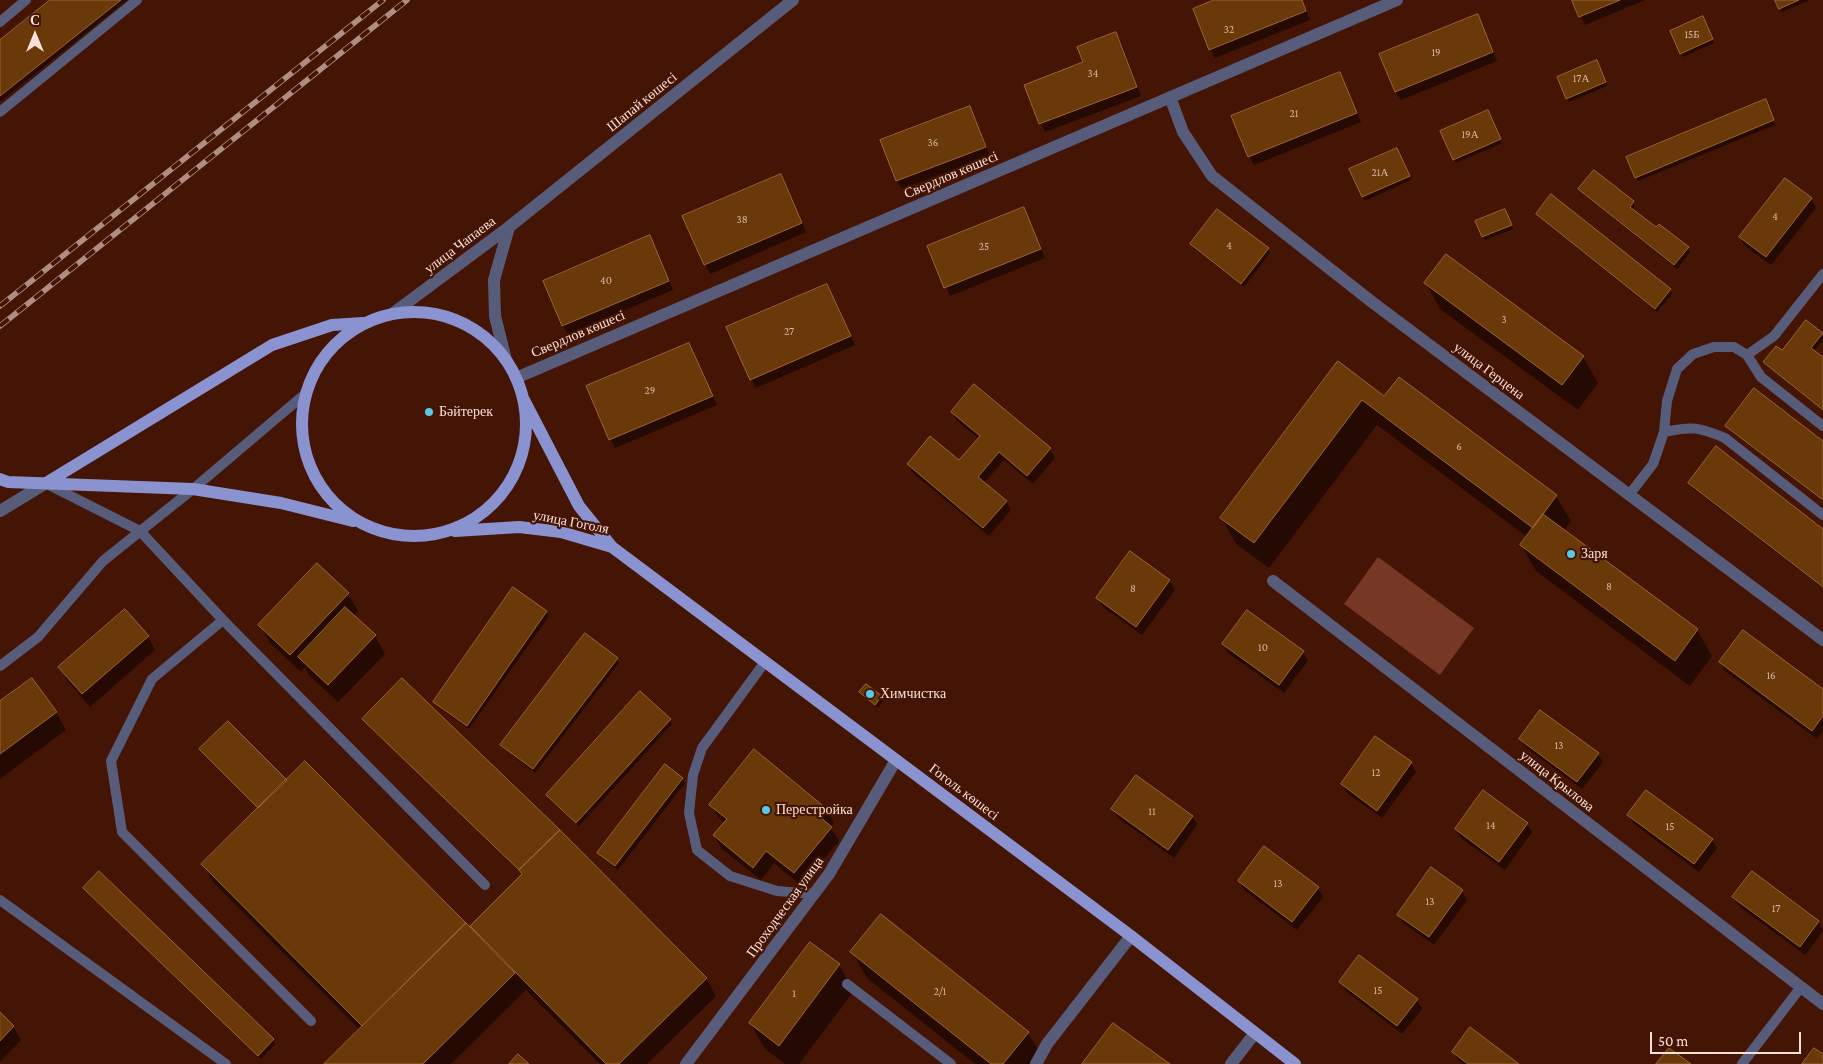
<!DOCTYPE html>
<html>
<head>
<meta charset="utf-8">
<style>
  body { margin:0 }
  #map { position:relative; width:1823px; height:1064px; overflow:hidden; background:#441404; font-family:"Crimson Pro",serif }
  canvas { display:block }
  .north { position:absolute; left:10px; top:10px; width:50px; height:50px; -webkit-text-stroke:4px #441404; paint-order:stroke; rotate:0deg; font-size:14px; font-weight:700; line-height:20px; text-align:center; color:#fae1d9 }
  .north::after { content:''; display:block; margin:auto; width:18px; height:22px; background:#fae1d9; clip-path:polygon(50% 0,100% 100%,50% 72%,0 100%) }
  .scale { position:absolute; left:1650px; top:1032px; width:151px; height:22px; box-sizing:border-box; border:2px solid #fae1d9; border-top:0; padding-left:6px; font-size:15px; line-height:18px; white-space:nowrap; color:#fae1d9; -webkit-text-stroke:4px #441404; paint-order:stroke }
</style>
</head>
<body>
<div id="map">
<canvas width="1823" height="1064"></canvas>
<div class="north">С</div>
<div class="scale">50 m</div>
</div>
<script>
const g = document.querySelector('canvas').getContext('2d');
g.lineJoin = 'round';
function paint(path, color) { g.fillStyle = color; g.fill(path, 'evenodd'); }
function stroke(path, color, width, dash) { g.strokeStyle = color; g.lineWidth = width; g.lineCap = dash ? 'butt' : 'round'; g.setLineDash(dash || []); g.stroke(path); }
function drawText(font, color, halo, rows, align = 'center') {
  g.font = font + ' "Crimson Pro",serif'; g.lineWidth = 4.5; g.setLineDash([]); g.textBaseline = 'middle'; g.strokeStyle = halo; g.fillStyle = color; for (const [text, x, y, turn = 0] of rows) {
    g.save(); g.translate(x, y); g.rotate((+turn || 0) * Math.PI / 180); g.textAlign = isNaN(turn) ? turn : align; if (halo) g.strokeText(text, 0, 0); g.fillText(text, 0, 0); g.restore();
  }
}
paint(new Path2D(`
  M1378,557l96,71 -34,47 -96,-71z`), '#763824');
paint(new Path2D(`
  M52,0h75l-127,102v-60z
  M1218,0h84l8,20 -95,38 -5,-9z
  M1573,0h72l-60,25z
  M1776,0h34l-28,12z
  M1477,16l20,45 -96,39 -5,-8z
  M1705,22l9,21 -31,14 -2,-4z
  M1116,33l5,9 20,54 -96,36 -20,-46 60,-23z
  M1598,65l9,21 -38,16 -2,-4z
  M1340,73l21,49 -107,43 -5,-9z
  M1767,105l8,20 -137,56 -2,-4z
  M969,107l5,9 16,40 -88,33 -5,-8 -15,-41z
  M1490,115l12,28 -46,20 -2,-4z
  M1399,153l12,27 -46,21 -14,-31z
  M785,184l21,48 -96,42 -26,-57z
  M1580,189l53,13 2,4 -3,4 24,19 32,19 2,4 -13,17 -95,-76z
  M1811,199l5,9 -45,57 -26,-19 -5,-9z
  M1024,208l21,50 -95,38 -21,-49z
  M1507,214l6,15 -28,11 -2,-4z
  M1537,214l133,76 2,4 -15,18 -117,-94z
  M1191,244l77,5 2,4 -26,34 -51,-39z
  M654,246l19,44 -105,44 -5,-8z
  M1426,283l157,74 15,26 -20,27 -138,-101z
  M827,285l28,60 -99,43 -5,-9z
  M1807,321l16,14v5l-9,11 9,8v52l-56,-45 -3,-4 18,-10z
  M689,344l28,61 -102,43 -5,-9z
  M1338,363l47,35 171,98 15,25 -7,10 133,99 15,26 -22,30 -154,-115 -15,-26 6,-8 -150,-112 -108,143 -33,-24 -14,-26z
  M952,412l98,37 5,9 -22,26 -29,-24 -20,23 22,19 5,8 -22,26 -76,-63 -5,-9 51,-2 20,-23 -22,-18z
  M1727,426l96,16v59l-94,-71z
  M1689,483l134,47v58l-132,-101z
  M1131,553l39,28 5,9 -33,45 -39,-28 -5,-9z
  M348,594l10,17 -5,5 22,20 10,18 -47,48 -29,-27 -4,-8 -4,5 -31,-29 -10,-18z
  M546,612l3,4 -80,113 -32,-23 -3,-4z
  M148,637l7,13 -65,57 -23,-27 -8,-13z
  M1223,644l80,8 5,9 -24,32 -56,-40z
  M617,659l2,4 -84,110 -31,-24 -3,-4z
  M1720,662l103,29v40l-6,8 -92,-68z
  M861,692l20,5 2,4 -5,7 -15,-12z
  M0,703l56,9 10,18 -66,49z
  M364,719l342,259 10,18 -69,68h-47l-74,-74 -75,74h-125l34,-34 -147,-148 -10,-18 56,-55 -56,-56 83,27 19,-17 165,165 53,-53z
  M670,720l2,4 -93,102 -30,-27 -2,-4z
  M1520,739l78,15 5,8 -21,27 -57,-42z
  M1411,763l5,9 -34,46 -35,-25 -5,-9z
  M665,766l17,13 3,4 -67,87 -17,-13 -3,-4z
  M711,805l115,4 8,14 -4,4 9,14 -37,45 -28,-23 -13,17 -39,-31 -8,-13 11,-13 -6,-5z
  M1113,809l79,7 5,9 -23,33 -56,-40z
  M1629,815l83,25 5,8 -18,24 -65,-48z
  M1527,824l5,8 -27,38 -44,-32 -5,-9z
  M1432,869l30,22 5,9 -33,45 -31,-22 -5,-8z
  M1239,881l79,7 5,9 -26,33 -53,-40z
  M84,888l189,152 2,4 -14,15z
  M1734,898l84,24 5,9 -18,24 -66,-49z
  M852,952l176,81 15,25 -5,6h-63l-108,-86z
  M839,965l15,26 -55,73h-14l-20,-15 -15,-26z
  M1341,982l76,18 5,9 -20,25 -56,-43z
  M0,1014l13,12 8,14 -21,22z
  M1453,1052l64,12h-54l-5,-4z`), '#0007');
const building = new Path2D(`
  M50,0h71l-121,96v-56z
  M1214,0h88l4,11 -97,39 -16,-41z
  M1572,0h48l-41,17z
  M1775,0h24l-20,9z
  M1478,14l15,38 -98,40 -16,-38z
  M1703,16l10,23 -33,15 -10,-23z
  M1116,32l21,55 -98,37 -15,-39 59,-23 -6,-15z
  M1597,60l9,22 -40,17 -9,-22z
  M1340,72l17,41 -109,44 -17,-41z
  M1766,99l8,21 -139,58 -9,-21z
  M970,106l16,41 -90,34 -16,-41z
  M1488,110l13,29 -48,21 -13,-29z
  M1397,148l13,28 -48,21 -13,-28z
  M1594,170l40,31 -4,6 26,20 3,-3 30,23 -15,18 -96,-76z
  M781,174l21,49 -98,42 -22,-49z
  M1785,178l27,20 -46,59 -27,-20z
  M1551,194l120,95 -16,20 -119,-95z
  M1024,207l17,42 -97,39 -17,-42z
  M1217,209l52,39 -28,36 -51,-40z
  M1505,209l7,16 -30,12 -7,-16z
  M650,235l19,46 -107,45 -19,-45z
  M1446,254l138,102 -22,29 -138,-102z
  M827,284l24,52 -101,44 -24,-53z
  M1806,320l17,13 -12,15 12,9v53l-60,-48 13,-16 6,4z
  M689,343l24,53 -104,44 -23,-54z
  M1338,361l46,35 15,-19 158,118 -24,33 -171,-128 -108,143 -34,-25z
  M974,384l77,64 -24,28 -28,-24 -21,25 29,24 -24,27 -76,-64 23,-28 29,24 21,-24 -29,-24z
  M1754,388l69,53v59l-98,-74z
  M1716,446l107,83v58l-135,-104z
  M1543,514l155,115 -23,32 -155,-116z
  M1130,551l40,29 -34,47 -40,-29z
  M317,563l32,30 -59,62 -32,-30z
  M513,587l34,24 -80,115 -34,-24z
  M345,607l31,28 -48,50 -30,-28z
  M125,609l24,27 -67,58 -24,-27z
  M1247,610l57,41 -25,34 -57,-41z
  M1743,630l80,59v27l-11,15 -93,-69z
  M585,633l33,25 -85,111 -33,-24z
  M32,678l25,34 -57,42v-53z
  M402,678l158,152 -41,40 -157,-151z
  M866,684l16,12 -7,9 -16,-13z
  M640,691l31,28 -95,104 -30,-28z
  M1540,710l59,43 -22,29 -58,-43z
  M228,721l59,59 -29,28 -59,-59z
  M1375,736l37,26 -35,49 -36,-27z
  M754,749l73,60 -7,8 12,10 -38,46 -28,-22 -13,17 -40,-33 14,-16 -18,-14z
  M305,761l161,162 -104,103 -161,-162z
  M665,764l18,14 -68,88 -18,-13z
  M1136,775l57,41 -25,34 -57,-41z
  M1483,790l45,33 -29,39 -44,-33z
  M1646,790l67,49 -19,25 -67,-49z
  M560,830l147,148 -88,86h-13l-136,-138 52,-52 -3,-4z
  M1264,846l55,41 -27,35 -54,-41z
  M1431,867l32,23 -34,47 -32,-22z
  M99,871l175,168 -16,17 -175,-168z
  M1752,871l67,50 -19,26 -68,-50z
  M881,914l148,118 -26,32h-12l-141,-112z
  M466,923l49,50 -92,91h-99z
  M810,942l30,22 -61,82 -30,-23z
  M1359,955l59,44 -21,27 -58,-44z
  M0,1012l14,14 -14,15z
  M1113,1023l57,41h-88z
  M1470,1027l49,37h-51l-16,-12z
  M1669,1048l22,16h-35z
  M1814,1048l9,6v10h-21z
  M518,1054l11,10h-20z`);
paint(building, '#69390a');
stroke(building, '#9e6433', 1);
stroke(new Path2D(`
  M0,22l26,-22
  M0,112l137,-112
  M1747,355l27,-19 49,-62
  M1664,432c28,-6 35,-5 61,6l98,77
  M49,485l91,46 83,89 262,265
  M1629,495l24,-31 11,-32 3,-31 10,-32 16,-15 21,-7h20l13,8 14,22 62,49
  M223,620l-71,59 -41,82 11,71 189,189
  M765,662l-63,86 -9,27 -4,38 8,37 33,26 47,15 38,3
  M0,666l38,-29 65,-76 90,-72 112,-95
  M0,900l226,164
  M847,984l104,80
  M1742,1064l59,-77`), '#585c7b', 10);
stroke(new Path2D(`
  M1170,97l13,35 29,44 160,126 451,338
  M516,378l881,-378
  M1273,581l550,423
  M686,1064l143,-190 67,-114
  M1036,1064l11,-20 84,-108
  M1231,1064l24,-31`), '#585c7b', 12);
stroke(new Path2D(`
  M392,314l117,-87 284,-227
  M506,360l-11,-44 -1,-36 15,-53
  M0,511l46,-28`), '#585c7b', 12);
stroke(new Path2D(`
  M302 424a112 112 0 1 1 224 0a112 112 0 1 1-224 0Z
  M523,398l56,108 33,41 519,389 164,128
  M0,479l8,3 185,7 88,14 72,18
  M46,483l226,-138 60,-20 31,-2
  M455,531l64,-4 42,5 51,15`), '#8a92d0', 12);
const rail = new Path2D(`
  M0,306l383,-306
  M0,326l407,-326`);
stroke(rail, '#b08d82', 5.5);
stroke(rail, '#441404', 4, [11]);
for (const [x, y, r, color] of [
  [429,412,5,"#5ac8e5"],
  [1571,554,5,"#5ac8e5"],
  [870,694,5,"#5ac8e5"],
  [766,810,5,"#5ac8e5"]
]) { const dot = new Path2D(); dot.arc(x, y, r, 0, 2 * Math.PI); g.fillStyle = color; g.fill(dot); stroke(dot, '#441404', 2); }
drawText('11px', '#d6b7a5', null, [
  ["32",1229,30],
  ["15Б",1692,35],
  ["19",1436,53],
  ["34",1093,74],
  ["17А",1581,79],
  ["21",1294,114],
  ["19А",1470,135],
  ["36",933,143],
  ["21А",1380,173],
  ["4",1775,217],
  ["38",742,220],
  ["4",1229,246],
  ["25",984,247],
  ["40",606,281],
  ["3",1504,320],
  ["27",789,332],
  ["29",650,391],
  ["6",1459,447],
  ["8",1609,587],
  ["8",1133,589],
  ["10",1263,648],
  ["16",1771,676],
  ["13",1559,746],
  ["12",1376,773],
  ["11",1152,812],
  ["14",1491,826],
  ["15",1670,827],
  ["13",1278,884],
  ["13",1430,902],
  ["17",1776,909],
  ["15",1378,991],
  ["2/1",940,992],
  ["1",794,994]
]);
drawText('14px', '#fae1d9', '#441404', [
  ["Шапай көшесі",642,102,-39],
  ["Свердлов көшесі",951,175,-23],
  ["улица Чапаева",460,245,-37],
  ["Свердлов көшесі",578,334,-23],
  ["улица Герцена",1489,371,37],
  ["улица Гоголя",571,522,11],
  ["улица Крылова",1557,781,38],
  ["Гоголь көшесі",964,792,37],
  ["Проходческая улица",785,907,-54]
]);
drawText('14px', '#fae1d9', '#441404', [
  ["Бәйтерек",439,412],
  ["Заря",1581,554],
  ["Химчистка",880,694],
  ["Перестройка",776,810]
], 'left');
</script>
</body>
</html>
